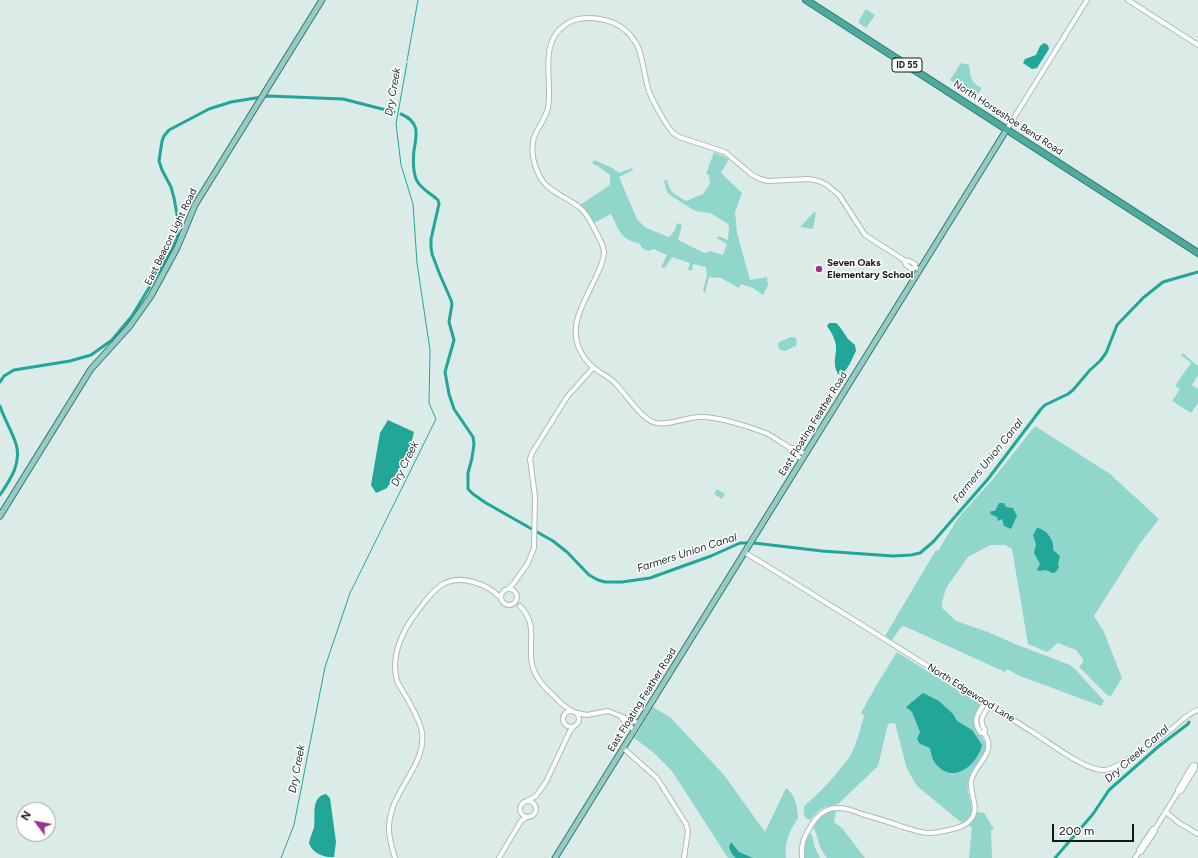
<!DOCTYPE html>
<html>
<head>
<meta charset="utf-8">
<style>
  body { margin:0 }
  #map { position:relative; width:1198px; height:858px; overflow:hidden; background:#dbebe8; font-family:Figtree,sans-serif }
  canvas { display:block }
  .north { position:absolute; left:16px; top:802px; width:40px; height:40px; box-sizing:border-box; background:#fff; border:1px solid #a1a3a3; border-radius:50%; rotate:302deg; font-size:11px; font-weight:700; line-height:16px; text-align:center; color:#141918 }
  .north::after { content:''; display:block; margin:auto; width:14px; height:18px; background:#9e308f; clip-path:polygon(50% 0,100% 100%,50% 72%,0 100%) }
  .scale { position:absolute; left:1052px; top:824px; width:82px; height:18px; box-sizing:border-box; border:2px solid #141918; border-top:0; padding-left:5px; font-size:12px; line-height:14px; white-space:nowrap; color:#141918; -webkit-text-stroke:3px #fff; paint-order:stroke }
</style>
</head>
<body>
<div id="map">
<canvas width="1198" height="858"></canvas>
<div class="north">N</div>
<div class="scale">200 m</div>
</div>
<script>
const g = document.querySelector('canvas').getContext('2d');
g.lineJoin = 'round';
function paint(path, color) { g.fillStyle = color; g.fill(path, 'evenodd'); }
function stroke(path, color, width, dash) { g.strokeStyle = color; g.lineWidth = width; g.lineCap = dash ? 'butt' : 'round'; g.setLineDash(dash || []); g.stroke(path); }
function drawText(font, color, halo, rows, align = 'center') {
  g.font = font + ' Figtree,sans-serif'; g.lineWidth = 3; g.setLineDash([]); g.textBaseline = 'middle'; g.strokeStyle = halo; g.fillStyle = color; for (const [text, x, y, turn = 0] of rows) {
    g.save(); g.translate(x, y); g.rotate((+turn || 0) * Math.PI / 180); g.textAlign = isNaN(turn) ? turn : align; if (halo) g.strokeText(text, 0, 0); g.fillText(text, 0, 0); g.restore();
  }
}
paint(new Path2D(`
  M866,9l9,6 -9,13 -8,-6z
  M961,63l8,2c2,11 1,18 13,23l-6,9 -26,-17z
  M714,152l15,7 -8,14 21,20 -7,19 2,21 13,47 17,-3 1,8 -5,10 -10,-7 -12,-4 -2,4 -18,-10 -12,-1 -4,16 -2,-2 4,-15 -1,-9 -13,-3 -1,7 -4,-1 2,-7 -18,-6 -7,11 -4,-1 6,-12 -13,-6 -6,2 -6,-3 -3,-5c-18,-2 -21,-15 -28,-29l-17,9 -8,-12 -6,-6 30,-20v-10l-11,-8 -7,-4 2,-3 18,8 7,5 13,-5 1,2 -14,7 18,42 9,9 23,9 6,-7 2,-7 5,2 -4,15 26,13 6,-2 13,4 4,-11 -10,-6 1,-2 10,4 1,-13 -2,-4 -17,-10 -15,-2 -25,-16 -3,-3 -3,-11 3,-1c3,14 8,14 19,21l17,-7 7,-10 -1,-9 -3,-1z
  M814,212l2,1 -3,16 -13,-2z
  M791,337h3l3,3 -1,6 -11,5 -5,-1 -2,-4 1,-4z
  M1183,353l15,13v9l-6,10 6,4v14l-7,10 -19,-12 8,-12 -5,-3 16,-23 -10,-8z
  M1035,426l75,48 49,45 -20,26 -45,71 10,16 18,46 -11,18 -4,-1 -28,-28 4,-5v-3l-7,-9 -18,-7 -11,9 -19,-8 -16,-95 -7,-4h-15l-22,12 -22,31 -4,15v5l14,13 32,11 27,12 55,21 6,5 28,31 -3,5 -81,-30 -13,-7 -2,3 -101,-46 -3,1 -9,13 -7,-4 51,-86 2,1 20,-33 35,-39z
  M717,489l8,5 -3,5 -8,-5z
  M897,652l83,52c-1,4 -4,7 -5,12 -3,13 11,20 11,33 -4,11 -15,20 -18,33 -2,14 7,21 2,36l-8,5 -45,-37 -10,-17 -12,-46 -7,1 -10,42 -40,38 -14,3 -6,4 -8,9c-7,-2 -6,-8 -6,-14 15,-12 35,-34 46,-50 7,-12 10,-27 14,-40l-3,-3 15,-27z
  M653,707l18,11 53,57 41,57 21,-44c10,7 11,18 12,30 -8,12 -14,24 -12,40h-58l-56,-87 -19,-19 -19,-14z
  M836,810l-2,12 8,6 23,30h-38c-3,-5 -7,-9 -8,-15 -2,-6 -2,-10 -6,-15 4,-11 12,-16 23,-18z
  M979,812l5,1 10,16 -3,1 1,28h-23l3,-30 -3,-3c5,-4 6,-11 10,-13z
  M810,833l2,2 3,13 5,10h-15c-1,-9 -2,-17 5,-25z`), '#91d6cb');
paint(new Path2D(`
  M1044,43l4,2 1,4 -12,19 -5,1 -9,-6 2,-4 11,-4 4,-9z
  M829,323h7l4,4 8,12 7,6 1,6c-4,7 -9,24 -18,23 -5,-9 -3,-15 -2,-23 1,-9 -4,-18 -9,-25z
  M388,420l26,12 -5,22 -22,34 -11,5 -5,-8 9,-52z
  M999,503h5l2,4 7,1 4,8 -6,13 -7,-3 -2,-7 -4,2 -1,-4 -7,-3 1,-3h4z
  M1037,528c9,1 18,12 16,22l7,6 -2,8 1,3 -3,5 -4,1 -6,-3 -7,1 -2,-1 3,-6 -6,-11 2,-9 -3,-9z
  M923,693l16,8 14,13 4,7 15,9 10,15c-3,16 -24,37 -41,24 -2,-2 -5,-4 -6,-6 -3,-4 -4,-10 -5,-15l-10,-4 -3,-5 3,-7 -8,-20 -6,-5z
  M326,794l4,4 6,44 -2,15c-10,1 -22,-4 -25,-14 1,-5 3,-10 5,-15 2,-12 -4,-31 12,-34z
  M731,842l8,10 14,6h-17l-4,-4 -3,-7z`), '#21a698');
stroke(new Path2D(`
  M407,61l11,-61
  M281,858l13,-33 31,-158 25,-74 86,-174 -7,-16 1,-53 -13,-87 -4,-59 -12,-39 -5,-41 11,-61`), '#21a698', 1);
stroke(new Path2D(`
  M401,114c19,8 16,20 13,36 -1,9 -1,20 2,29 4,10 15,14 22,21l1,4 -8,35v8l1,7 8,21 11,25 1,4 -3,18 5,18 -9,32 4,22 5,15 19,28 1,7 -2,14 -4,15v16l5,5 13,9 67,38 14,11 22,23 9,5 7,2h17l28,-4 61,-22 29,-13h14l68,8 71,5 18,-1 9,-2 13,-11 55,-63 53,-70 4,-4 23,-11 5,-4 17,-20 10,-9 6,-8 11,-28 26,-27 20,-16 35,-10
  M0,382l4,-6 10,-6 56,-9 21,-6 21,-15 20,-24 40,-66 6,-15v-15l-4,-22 -3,-11 -9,-17 -3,-9 3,-20 2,-5 5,-6 40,-21 22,-7 37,-6 75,3 51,13
  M0,406c4,13 12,25 16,38 6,19 -6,36 -16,51
  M1055,858l38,-44 16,-24 50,-44 29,-22 1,-2`), '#21a698', 3);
const minor = new Path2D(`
  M1128,0l70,45
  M1007,129l80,-129
  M915,267l-3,2 -6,-4 -2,-5 5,1 6,3v3l4,3
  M790,448h4l11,6
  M802,459l-11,-7 -1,-4c-8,-5 -16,-11 -24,-15 -16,-6 -50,-17 -66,-16 -14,0 -34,10 -47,5 -13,-5 -28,-29 -39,-40 -9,-8 -21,-12 -28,-22 -22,-28 -4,-54 9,-81 4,-9 9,-18 9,-27 -1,-8 -5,-15 -9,-22 -4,-8 -8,-17 -16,-23 -13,-11 -32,-15 -40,-32 -7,-14 -10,-32 -1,-46 4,-7 8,-13 10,-21 5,-27 -10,-65 17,-83 9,-7 23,-8 35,-6 20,3 37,17 41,38 3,10 4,21 7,31 3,11 18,37 25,45l6,4 46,15 26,22 9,5 8,2 41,-2 10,2 8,4 12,10 26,40 39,25
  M744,552c97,59 193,120 290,181 16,10 53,39 71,37 13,-1 53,-30 64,-39 10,-7 17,-17 29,-21
  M509,588l5,-5 14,-20 6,-15 1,-52 -5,-37 2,-6 35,-56 26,-29
  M501 597a8 8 0 1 1 16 0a8 8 0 1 1-16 0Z
  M520,606c20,21 6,39 13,62 4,12 12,20 22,29 5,5 9,10 16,13
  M985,703c-8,11 -13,18 -4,30h3l1,-3c-7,-10 -2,-15 4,-24
  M563 719a8 8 0 1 1 16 0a8 8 0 1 1-16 0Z
  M577,713l10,2 21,-4 30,12
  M621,717l3,4 10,9
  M623,748l34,30 29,46 2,7 -4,27
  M520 809a8 8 0 1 1 16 0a8 8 0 1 1-16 0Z
  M527,801l9,-5 10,-14 24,-51 4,-5
  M1166,812l13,11 19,11
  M1155,829v2l-14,21h-2v-2l14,-21h2l23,-37 3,-1 14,-23v-3l-3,1 -14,24v2
  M395,858c-3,-11 -7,-21 -6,-33 1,-10 4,-20 9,-29 10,-21 30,-43 23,-68 -5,-17 -16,-32 -24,-47 -7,-27 6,-52 23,-73 6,-8 13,-18 23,-24 18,-10 44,0 58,14
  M499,858l22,-37 6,-4
  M802,858c-1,-16 2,-21 10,-34 4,-6 10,-13 18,-15 11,-3 22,1 32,5 14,4 27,8 41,13 8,2 17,6 26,6 8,0 16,-2 24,-4 7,-2 14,-4 18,-10 10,-13 -4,-27 1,-41 6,-17 25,-26 12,-45
  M1135,858l4,-6`);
const major = new Path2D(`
  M0,516l91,-147 38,-42 22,-31 26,-48 18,-43 127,-205
  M555,858l452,-729`);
const highway = new Path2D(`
  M806,0l392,253`);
stroke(minor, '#abbbb8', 6);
stroke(major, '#38776f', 7);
stroke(highway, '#38776f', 8);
stroke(minor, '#fff', 4);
stroke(major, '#94ccc5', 5);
stroke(highway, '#4caa9e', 6);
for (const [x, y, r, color] of [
  [819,269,4,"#9e308f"]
]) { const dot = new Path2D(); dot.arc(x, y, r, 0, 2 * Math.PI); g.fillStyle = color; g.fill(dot); stroke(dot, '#fff', 1.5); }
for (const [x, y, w] of [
  [907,65,30]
]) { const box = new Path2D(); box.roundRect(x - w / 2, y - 7, w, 14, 3); g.fillStyle = '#fff'; g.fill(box); stroke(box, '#141918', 1); }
drawText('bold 9px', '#141918', null, [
  ["ID 55",907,65]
]);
drawText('10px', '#141918', '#fff', [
  ["North Horseshoe Bend Road",1008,118,33],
  ["East Beacon Light Road",171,237,-64],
  ["East Floating Feather Road",813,424,-58],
  ["North Edgewood Lane",971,693,32],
  ["East Floating Feather Road",642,700,-58]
]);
drawText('bold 10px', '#141918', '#fff', [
  ["Seven Oaks",827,263],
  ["Elementary School",827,275]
], 'left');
drawText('italic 11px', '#1b302d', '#fff', [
  ["Dry Creek",393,92,-80],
  ["Farmers Union Canal",988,461,-51],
  ["Dry Creek",405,464,-64],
  ["Farmers Union Canal",687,553,-18],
  ["Dry Creek Canal",1137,754,-41],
  ["Dry Creek",297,769,-79]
]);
</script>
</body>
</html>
